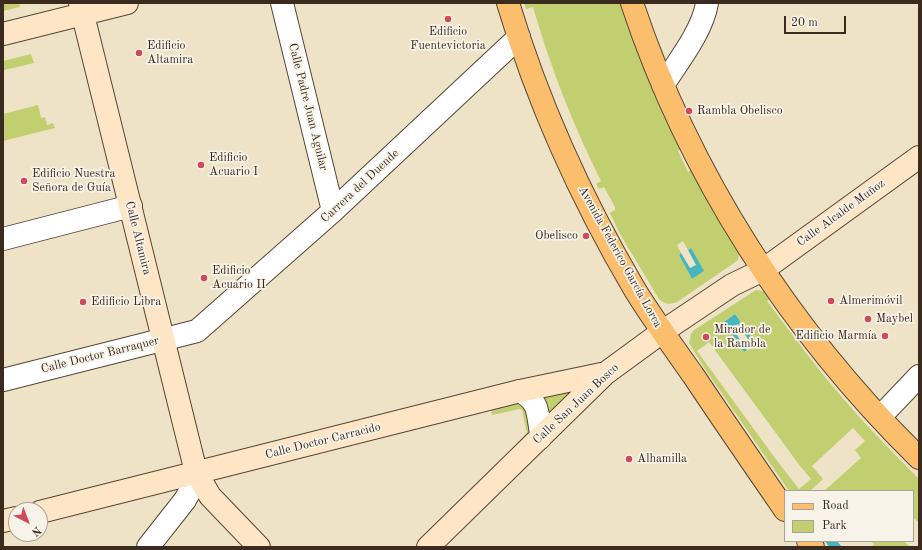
<!DOCTYPE html>
<html>
<head>
<meta charset="utf-8">
<style>
  body { margin:0 }
  #map { position:relative; width:922px; height:550px; overflow:hidden; background:#eee3c7; font-family:"Old Standard TT",serif }
  canvas { display:block }
  .frame { position:absolute; inset:0; border:4px solid #3b2a1e; pointer-events:none }
  .legend { position:absolute; left:784px; top:490px; width:130px; height:52px; box-sizing:border-box; background:#f7f3e8; border:1px solid #aca397; margin:0; padding:5px 7px; list-style:none; font-size:12px; color:#3b2a1e }
  .legend li { display:flex; align-items:center; gap:8px; height:20px }
  .legend b { width:20px; border:1px solid #aca397 }
  .north { position:absolute; left:8px; top:502px; width:40px; height:40px; box-sizing:border-box; background:#f7f3e8; border:1px solid #aca397; border-radius:50%; rotate:138deg; font-size:11px; font-weight:700; line-height:16px; text-align:center; color:#3b2a1e }
  .north::after { content:''; display:block; margin:auto; width:14px; height:18px; background:#d1495b; clip-path:polygon(50% 0,100% 100%,50% 72%,0 100%) }
  .scale { position:absolute; left:784px; top:16px; width:62px; height:18px; box-sizing:border-box; border:2px solid #3b2a1e; border-top:0; padding-left:5px; font-size:12px; line-height:14px; white-space:nowrap; color:#3b2a1e; -webkit-text-stroke:3px #f7f3e8; paint-order:stroke }
</style>
</head>
<body>
<div id="map">
<canvas width="922" height="550"></canvas>
<div class="frame"></div>
<ul class="legend">
<li><b style="height:5px;background:#fabe6d"></b>Road</li>
<li><b style="height:11px;background:#c2cf71"></b>Park</li>
</ul>
<div class="north">N</div>
<div class="scale">20 m</div>
</div>
<script>
const g = document.querySelector('canvas').getContext('2d');
g.lineJoin = 'round';
function paint(path, color) { g.fillStyle = color; g.fill(path, 'evenodd'); }
function stroke(path, color, width, dash) { g.strokeStyle = color; g.lineWidth = width; g.lineCap = dash ? 'butt' : 'round'; g.setLineDash(dash || []); g.stroke(path); }
function drawText(font, color, halo, rows, align = 'center') {
  g.font = font + ' "Old Standard TT",serif'; g.lineWidth = 3.5; g.setLineDash([]); g.textBaseline = 'middle'; g.strokeStyle = halo; g.fillStyle = color; for (const [text, x, y, turn = 0] of rows) {
    g.save(); g.translate(x, y); g.rotate((+turn || 0) * Math.PI / 180); g.textAlign = isNaN(turn) ? turn : align; if (halo) g.strokeText(text, 0, 0); g.fillText(text, 0, 0); g.restore();
  }
}
paint(new Path2D(`
  M3,3h16l1,4 -17,4z
  M524,3h100l60,144 -6,4 10,21 6,-4 46,82 -2,10 -4,3 -57,39c-7,3 -13,2 -18,-3l-39,-65 -10,-21 5,-3v-3l-11,-20 -5,2 -3,-5 5,-3c-28,-56 -51,-115 -68,-174l-7,2zM683,241l5,9 2,-2 13,23 -11,8 -13,-24 2,-2 -4,-8z
  M31,54l3,9 -30,7 -1,-9z
  M38,105l3,13 4,-1 2,8 6,-2 2,5 -52,13v-27z
  M756,290c7,0 10,3 15,8l-4,3c26,35 52,70 81,103 22,26 47,50 71,75v44l-6,-6v-26h-89l37,-33 -6,-8 10,-9 -12,-13 -41,38 11,13 -13,12h-21l-84,-122 -16,-26 2,-9 3,-4zM735,314l16,23 -3,2 5,8 -9,5 -20,-30zM709,342l91,124 11,13 -12,10 -24,-31 -78,-107z
  M575,389l-25,31 -6,-19 1,-4 3,-2z
  M520,403h5l7,31 -15,11 -1,-1 11,-11 -5,-23 -2,-1 -28,6 -1,-6z
  M871,541h33l6,6h-38l2,-3z`), '#c2cf71');
paint(new Path2D(`
  M691,248l13,23 -12,8 -13,-24 2,-2 9,15 6,-3 -8,-15z
  M735,314l16,23 -3,2 -10,-15 -6,4 15,22 -3,2 -20,-30z
  M825,541h12l5,6h-13z`), '#46b6bc');
const street = new Path2D(`
  M282,3l51,208
  M663,85c15,-23 40,-55 44,-82
  M3,239l128,-33
  M3,380l194,-49 136,-120 186,-174
  M520,391c20,11 17,22 21,42l-1,5
  M880,417l39,-41
  M148,547l37,-47 6,-11 5,-17`);
const secondary = new Path2D(`
  M80,3l116,469 14,24 49,51
  M3,34l124,-31
  M40,512l480,-121 86,-18
  M3,521l13,-3
  M428,547l178,-174 56,-41 70,-47 31,-15 156,-113`);
const primary = new Path2D(`
  M508,3c30,100 74,197 127,287 18,29 38,57 58,85 30,45 61,90 92,135
  M632,3c57,172 158,328 287,455
  M808,541l5,6`);
stroke(street, '#564637', 24);
stroke(secondary, '#564637', 24);
stroke(primary, '#564637', 24);
stroke(street, '#fff', 22);
stroke(secondary, '#fde5c5', 22);
stroke(primary, '#fabe6d', 22);
for (const [x, y, r, color] of [
  [448,19,4,"#d1495b"],
  [139,53,4,"#d1495b"],
  [689,111,4,"#d1495b"],
  [201,165,4,"#d1495b"],
  [24,181,4,"#d1495b"],
  [586,236,4,"#d1495b"],
  [204,278,4,"#d1495b"],
  [831,301,4,"#d1495b"],
  [83,302,4,"#d1495b"],
  [868,319,4,"#d1495b"],
  [885,336,4,"#d1495b"],
  [706,337,4,"#d1495b"],
  [629,459,4,"#d1495b"]
]) { const dot = new Path2D(); dot.arc(x, y, r, 0, 2 * Math.PI); g.fillStyle = color; g.fill(dot); stroke(dot, '#f7f3e8', 1.5); }
drawText('12px', '#3b2a1e', '#f7f3e8', [
  ["Edificio",448,32,"center"],
  ["Fuentevictoria",448,46,"center"],
  ["Edificio",147,46],
  ["Altamira",147,60],
  ["Rambla Obelisco",697,111],
  ["Edificio",209,158],
  ["Acuario I",209,172],
  ["Edificio Nuestra",32,174],
  ["Señora de Guía",32,188],
  ["Obelisco",578,236,"right"],
  ["Edificio",212,271],
  ["Acuario II",212,285],
  ["Almerimóvil",839,301],
  ["Edificio Libra",91,302],
  ["Maybel",876,319],
  ["Mirador de",714,330],
  ["la Rambla",714,344],
  ["Edificio Marmía",877,336,"right"],
  ["Alhamilla",637,459]
], 'left');
drawText('12px', '#3b2a1e', '#f7f3e8', [
  ["Calle Padre Juan Aguilar",308,107,76],
  ["Carrera del Duende",360,186,-43],
  ["Calle Alcalde Muñoz",841,213,-36],
  ["Calle Altamira",138,238,76],
  ["Avenida Federico García Lorca",620,257,61],
  ["Calle Doctor Barraquer",100,355,-14],
  ["Calle San Juan Bosco",576,404,-43],
  ["Calle Doctor Carracido",323,441,-14]
]);
</script>
</body>
</html>
